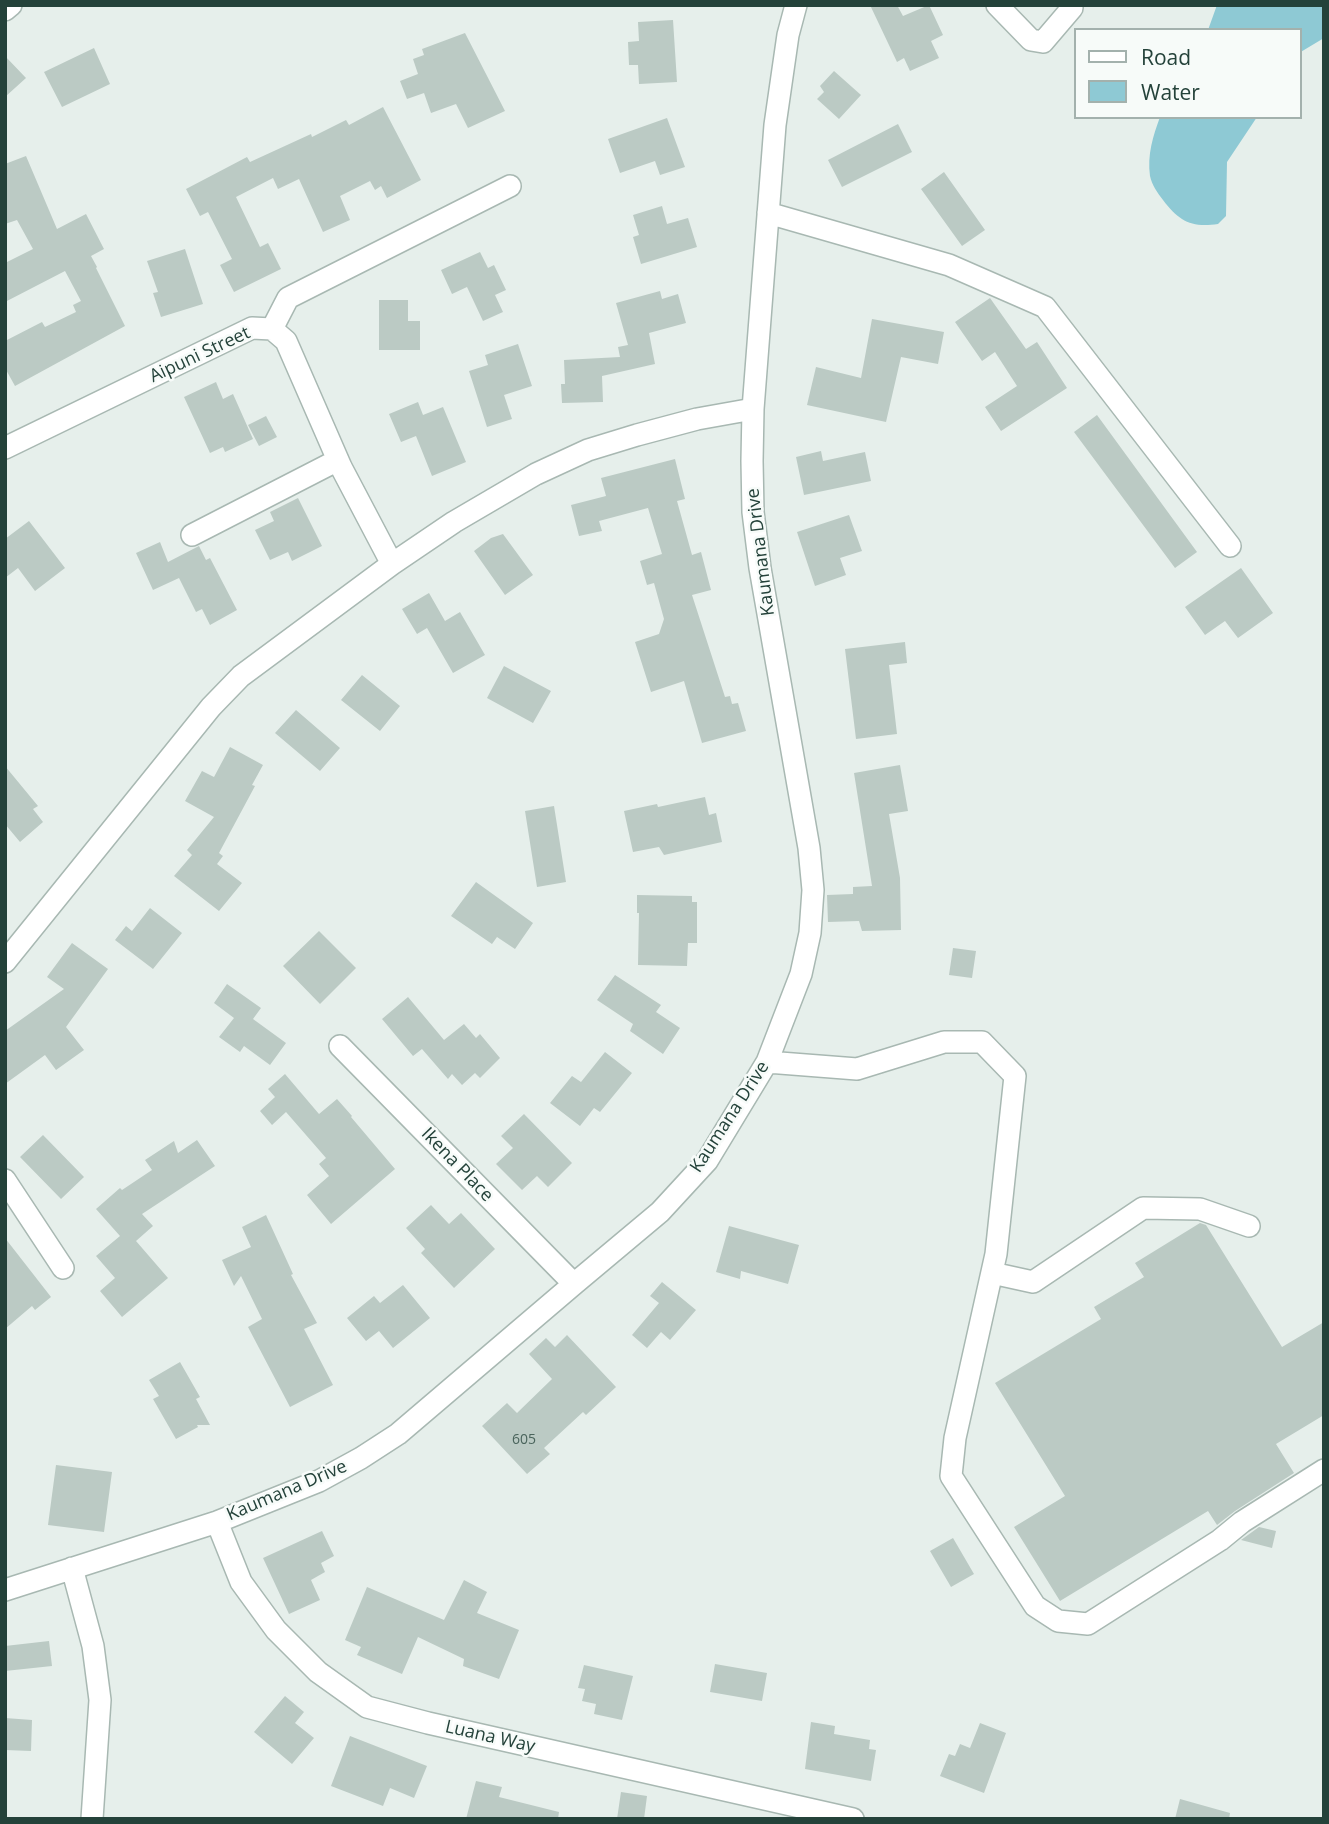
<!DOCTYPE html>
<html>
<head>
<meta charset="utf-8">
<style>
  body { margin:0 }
  #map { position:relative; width:1329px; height:1824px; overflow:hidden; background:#e6efeb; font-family:"Open Sans",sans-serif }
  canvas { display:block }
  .frame { position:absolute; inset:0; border:7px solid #24423a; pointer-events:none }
  .legend { position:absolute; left:1074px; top:28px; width:228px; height:91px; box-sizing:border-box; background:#f7fbf9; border:2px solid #a3b1ad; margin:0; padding:9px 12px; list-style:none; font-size:21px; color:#24423a }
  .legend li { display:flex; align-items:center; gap:14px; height:35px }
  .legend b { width:35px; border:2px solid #a3b1ad }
</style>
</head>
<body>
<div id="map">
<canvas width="1329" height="1824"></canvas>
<div class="frame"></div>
<ul class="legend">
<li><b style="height:9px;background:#fff"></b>Road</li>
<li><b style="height:19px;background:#8ec9d4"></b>Water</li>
</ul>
</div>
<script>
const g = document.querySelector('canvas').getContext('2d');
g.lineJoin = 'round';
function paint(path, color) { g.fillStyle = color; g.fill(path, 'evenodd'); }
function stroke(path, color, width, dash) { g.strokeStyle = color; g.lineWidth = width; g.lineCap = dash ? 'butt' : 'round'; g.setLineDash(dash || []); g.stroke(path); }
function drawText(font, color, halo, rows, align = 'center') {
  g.font = font + ' "Open Sans",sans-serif'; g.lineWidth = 5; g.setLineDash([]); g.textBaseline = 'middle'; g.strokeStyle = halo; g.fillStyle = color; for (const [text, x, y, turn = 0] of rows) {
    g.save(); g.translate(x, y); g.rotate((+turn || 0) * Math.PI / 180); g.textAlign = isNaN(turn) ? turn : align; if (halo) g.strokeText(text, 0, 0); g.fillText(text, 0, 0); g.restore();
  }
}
paint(new Path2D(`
  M1217,5h107v33l-25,15v-23h-91z
  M1160,117h97l-30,45 -1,54 -8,8c-27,4 -39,-3 -55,-24 -6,-8 -11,-15 -13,-24 -3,-21 3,-40 10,-59z`), '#8ec9d4');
paint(new Path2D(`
  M870,5h27l6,11 26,-11 14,30 -12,6 8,17 -29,13 -6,-13 -7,4z
  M673,20l4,62 -38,2 -1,-19h-9l-1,-23 11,-1 -1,-19z
  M465,33l40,78 -37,17 -12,-24 -25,9 -7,-20 -17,6 -7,-18 18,-7 -5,-15 11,-4 -2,-6z
  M94,48l16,36 -48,23 -18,-35z
  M5,56l21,22 -21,19z
  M834,71l27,24 -22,24 -22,-20 7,-7 -4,-6z
  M383,107l38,73 -34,18 -6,-12 -6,4 -5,-9 -30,15 10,24 -27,12 -24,-53 -21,10 -5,-11 -37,19 24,50 8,-4 13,26 -47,23 -14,-27 12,-6 -24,-47 -8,4 -14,-27 61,-32 3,5 61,-28 1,3 34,-17 3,5z
  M667,118l18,49 -25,8 -5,-14 -35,12 -12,-34z
  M898,124l14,28 -70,35 -14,-27z
  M26,156l31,73 29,-15 18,35 -13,7 6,11 -1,1 29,58 -110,60 -10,-18v-27l37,-19 3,5 31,-15 -3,-7 8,-4 -16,-30 -60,31v-39l28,-14 -16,-29 -12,4v-60z
  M944,172l41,58 -23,16 -41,-57z
  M662,206l5,18 21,-6 9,29 -56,17 -8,-27 6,-2 -6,-20z
  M185,249l18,55 -42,13 -8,-24 5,-1 -11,-31z
  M480,252l8,16 6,-3 12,25 -11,5 8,17 -20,9 -16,-34 -15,7 -11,-24z
  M660,291l2,8 16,-5 8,29 -37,10 6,31 -53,12 1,26 -41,1 -1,-19h4l-1,-24 56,-3 -2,-10 10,-2 -12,-42z
  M990,298l36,51 11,-7 30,46 -66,43 -16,-24 32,-21 -22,-34 -13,9 -27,-39z
  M379,300h29v21h12v29h-41z
  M872,319l72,13 -6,32 -37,-7 -15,65 -79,-17 9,-38 45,11z
  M518,344l14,42 -28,9 8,24 -25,8 -18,-56 19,-6 -3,-10z
  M216,382l7,17 10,-5 20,45 -28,13 -2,-5 -13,6 -26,-56z
  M418,402l5,13 20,-8 23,55 -34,14 -16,-40 -15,6 -12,-28z
  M1097,415l100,137 -22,16 -101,-136z
  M266,416l11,21 -18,9 -11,-21z
  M821,451l2,10 42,-9 6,29 -67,14 -8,-38z
  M675,459l10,40 -8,2 15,54 9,-3 10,38 -19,5 33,102 5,-1 2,8 6,-1 8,28 -44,12 -18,-62 -33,11 -16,-50 24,-8 5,-15 -10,-36 -7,2 -7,-24 22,-7 -14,-46 -49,13 3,10 -23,5 -8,-31 35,-9 -5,-18z
  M298,498l24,48 -30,15 -4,-9 -18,8 -15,-30 19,-9 -4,-9z
  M849,515l13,36 -22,7 6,17 -31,11 -18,-54z
  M29,521l36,47 -30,23 -17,-23 -13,10v-39z
  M503,534l30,41 -28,20 -31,-44 17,-13z
  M160,542l8,20 31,-16 7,14 4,-2 27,52 -27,15 -8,-16 -6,3 -17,-34 -26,12 -17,-37z
  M1241,568l32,45 -35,25 -13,-17 -20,14 -20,-28z
  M429,593l16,28 15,-9 25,43 -32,18 -26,-45 -10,6 -15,-25z
  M905,642l2,21 -18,2 8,69 -41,5 -11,-90z
  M504,666l47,25 -18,32 -46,-25z
  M362,675l38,31 -20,25 -39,-31z
  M296,710l44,38 -20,23 -45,-38z
  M230,747l33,18 -11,20 3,1 -36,67 4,3 -6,8 25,19 -23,28 -45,-35 18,-21 -5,-5 27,-33 -29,-16 17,-30 12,6z
  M900,765l8,46 -19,3 11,64 1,52 -39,1 -3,-10 -31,1 -1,-27 26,-1v-7l19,-1 -18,-113z
  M5,766l33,40 -5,3 10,13 -23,20 -15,-18z
  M705,797l4,18 7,-2 6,29 -58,13 -5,-8 -26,5 -9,-41 33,-7 1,3z
  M554,806l12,76 -29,5 -12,-76z
  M476,882l57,41 -18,26 -18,-12 -5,7 -41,-28z
  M637,895l55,1v6h5v41h-9l-1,23 -49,-1 1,-52h-2z
  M150,908l32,25 -29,36 -38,-29 11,-14 6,5z
  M319,931l37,37 -36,36 -37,-38z
  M72,943l36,26 -42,58 18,23 -28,20 -11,-15 -40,29v-53l59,-42 -17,-12z
  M953,948l23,3 -4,27 -23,-3z
  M615,975l46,30 -5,7 24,16 -17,26 -33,-23 3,-7 -36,-24z
  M227,984l34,24 -8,11 33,24 -16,22 -26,-19 -4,6 -21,-15 15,-19 -20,-15z
  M408,997l36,43 20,-16 12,14 4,-4 20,24 -20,20 -5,-5 -13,12 -10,-11 -4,5 -26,-30 -9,7 -31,-37z
  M605,1052l27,21 -32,39 -6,-4 -14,18 -30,-23 22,-27 9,6z
  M285,1074l34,40 18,-15 15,17 -1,1 44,52 -64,55 -24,-29 22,-19 -10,-12 7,-6 -40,-46 -14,13 -12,-14 15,-14 -7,-8z
  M524,1114l48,49 -24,24 -11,-11 -15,14 -26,-26 17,-16 -12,-12z
  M43,1135l41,42 -23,22 -41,-42z
  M197,1140l18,26 -73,48 11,12 -17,15 32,37 -46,39 -22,-26 15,-13 -19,-22 24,-20 -24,-27 24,-21 2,2 30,-20 -7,-10 29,-19 4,12z
  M431,1205l18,19 12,-11 34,36 -41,39 -33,-35 4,-4 -19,-21z
  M266,1215l27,59 -2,1 26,48 -13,6 29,56 -43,22 -42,-80 14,-8 -21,-43 -7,10 -12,-26 29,-13 -9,-20z
  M1200,1223l6,2 76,122 42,-25v93l-48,29 18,29 -59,38 -18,14 -9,-14 -148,90 -46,-74 51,-31 -70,-113 106,-64 -7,-12 50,-30 -9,-14z
  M729,1226l70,19 -11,39 -47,-13 -1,8 -24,-7z
  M5,1238l46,59 -16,13 -3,-4 -27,23z
  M662,1282l34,28 -26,30 -9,-8 -14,16 -15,-13 27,-32 -9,-7z
  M403,1285l27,33 -37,30 -14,-17 -13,10 -19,-23 27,-22 6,7z
  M567,1335l49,52 -30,28 -3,-3 -39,36 6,6 -23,20 -45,-48 25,-23 10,10 35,-34 -23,-25 17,-16 9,9z
  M180,1362l20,35 -4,2 14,26h-13l1,2 -22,12 -23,-40 6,-3 -10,-16z
  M56,1465l56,7 -8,60 -56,-7z
  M1259,1527l17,4 -4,17 -31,-8z
  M322,1531l12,25 -13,7 4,9 -14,8 9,20 -31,14 -26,-56z
  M953,1538l21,36 -23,13 -21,-36z
  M464,1580l23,12 -10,21 42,17 -20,49 -36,-13 1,-7 -46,-22 -16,37 -45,-19 4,-8 -16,-7 22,-53 77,33z
  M49,1641l3,25 -47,5v-25z
  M715,1664l52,9 -5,28 -52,-9z
  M584,1665l49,11 -11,44 -28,-6 2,-10 -14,-3 3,-12 -7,-1z
  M285,1696l19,16 -9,11 19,15 -22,26 -38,-32z
  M5,1718l27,2 -1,31 -26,-1z
  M811,1722l24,4 -1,8 36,6 -1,9 7,1 -5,31 -66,-12z
  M980,1723l26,10 -22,60 -44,-17 9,-22 6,2 5,-12 10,4z
  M350,1736l77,30 -13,32 -24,-10 -7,18 -52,-20z
  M476,1781l26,6 -3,10 60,15 -1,7h-92z
  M621,1792l26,4 -3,23h-27z
  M1180,1799l50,14 -1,6h-54z`), '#bbcac4');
const minor = new Path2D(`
  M997,5l34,35 12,2 29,-34
  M5,10l6,-5
  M768,213l181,52 96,42 185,239
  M272,329l16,-31 222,-112
  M5,448l247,-120 20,1 14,12 55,126 51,97
  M192,535l146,-75
  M5,962l206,-255 30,-31 151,-112 62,-42 82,-48 52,-24 49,-15 60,-16 56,-10
  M340,1046l234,238
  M767,1062l90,7 87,-27h38l33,34 -19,178 -41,184 -4,38 84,130 23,15 30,3 132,-84 22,-18 82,-52
  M5,1180l58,88
  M992,1273l41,9 110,-74 57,1 49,17
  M217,1522l24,60 35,48 42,42 49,35 61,16 425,96
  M72,1568l21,78 7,54 -8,119
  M5,1590l212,-68 102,-41 42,-23 37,-24 176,-150 86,-72 47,-51 60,-99 34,-88 9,-41 3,-43 -4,-42 -49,-280 -7,-56 -1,-51 1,-52 22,-284 13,-90 8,-30`);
stroke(minor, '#a8b8b2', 24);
stroke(minor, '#fff', 21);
drawText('14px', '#4a645c', null, [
  ["605",524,1440]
]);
drawText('18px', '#24423a', '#f7fbf9', [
  ["Aipuni Street",200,355,-25],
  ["Kaumana Drive",761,552,-97],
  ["Kaumana Drive",730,1117,-57],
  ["Ikena Place",457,1165,46],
  ["Kaumana Drive",287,1491,-23],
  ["Luana Way",490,1737,13]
]);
</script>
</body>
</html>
